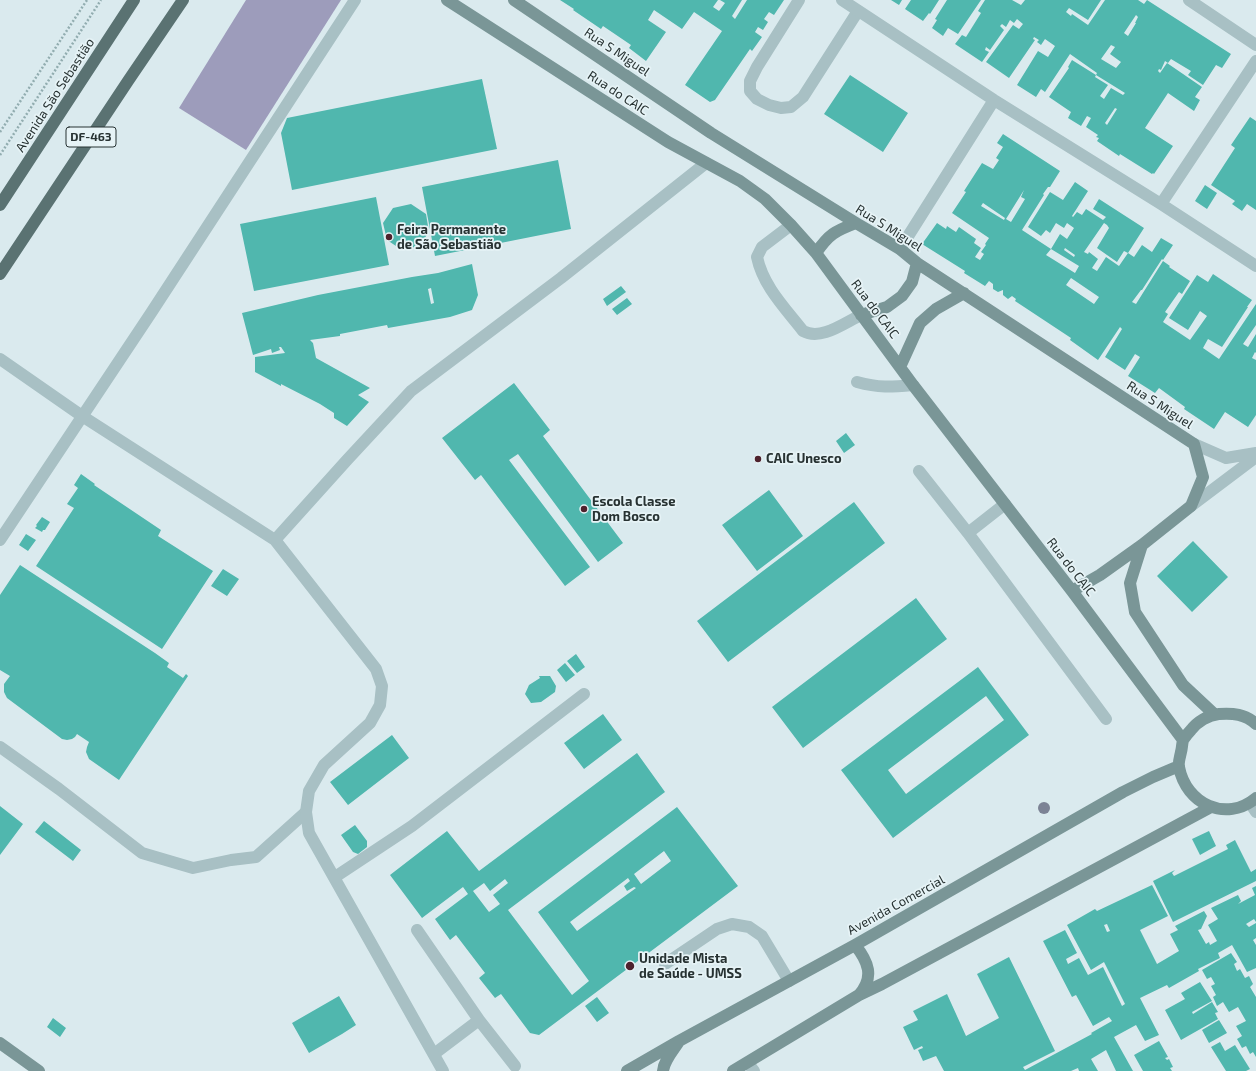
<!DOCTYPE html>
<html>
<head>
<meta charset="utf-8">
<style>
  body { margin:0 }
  canvas { display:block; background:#daeaee }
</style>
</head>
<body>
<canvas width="1256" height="1071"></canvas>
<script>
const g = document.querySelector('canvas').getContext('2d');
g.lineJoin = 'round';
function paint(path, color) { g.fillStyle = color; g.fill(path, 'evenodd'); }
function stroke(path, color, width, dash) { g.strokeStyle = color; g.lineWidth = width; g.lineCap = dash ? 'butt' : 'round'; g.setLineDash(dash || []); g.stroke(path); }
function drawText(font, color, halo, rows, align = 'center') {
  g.font = font + ' "Exo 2",sans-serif'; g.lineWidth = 3.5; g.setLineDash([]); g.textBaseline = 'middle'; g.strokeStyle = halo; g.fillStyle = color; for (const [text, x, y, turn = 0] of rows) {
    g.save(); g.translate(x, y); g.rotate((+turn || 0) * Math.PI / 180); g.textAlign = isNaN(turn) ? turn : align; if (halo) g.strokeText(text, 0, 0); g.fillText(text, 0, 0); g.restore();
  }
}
paint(new Path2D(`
  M246,0h95l-95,150 -67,-42z`), '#9d9cbb');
paint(new Path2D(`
  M560,0h158l-5,7 6,4 6,-8 -5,-3h22l-10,16 3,3 12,-19h37l-10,15 -5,-3 -5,7 4,3 -5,8 -5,-3 -3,5 -17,-12 24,17 -10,14 -2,-2 -35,51 -5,2 -25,-17 37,-54 -28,-19 -12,17 -28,-19 -6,10 18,12 -20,29 -17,-13 2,-3 -28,-19 -2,3 -28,-19 1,-1z
  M891,0h11l-3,5z
  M911,0h28l-9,14 -1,-1 -6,8 -18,-12z
  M947,0h34l-23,34 -10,-6 -5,8 -11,-8 5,-8 -2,-1z
  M985,0h27l9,5 4,-5h76l-13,20 -19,-12 -3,4 5,4 1,-2 16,11 17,-25h33l6,4 3,-4 84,54 -9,14 -6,-3 -13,20 -15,-10 3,-4 -20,-12 -3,4 -3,-2 -4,9 -2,-1 -1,2 2,2 7,-10 35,24 -7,10 5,3 -6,11 -26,-18 -23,35 28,18 -19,28 -1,-1 -1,1 -32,-20 -1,2 -22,-15 2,-3 -3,-1 2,-2 -12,-8 5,-9 -4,-2 -6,10 -13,-8 3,-6 -22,-15 20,-29 -1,-1 4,-7 24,15 -1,2 13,8 -8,11 4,3 7,-11 12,7 2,-2 -29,-18 1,-2 -27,-19 -25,38 -4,-3 -5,8 -19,-12 21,-34 10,6 7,-11 -10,-7 -4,6 -4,-3 2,-2 -5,-3 -1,2 2,1 -26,38 -23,-16 27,-37 6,4 4,-5 -6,-5 -3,4 -4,-3 -4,7 -4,-3 -2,2 4,4 -14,20 -4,-3 -1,3 4,2 -7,10 -27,-18 7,-9 4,2 15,-24 -3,-2zM1136,15l2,2 -3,6h1l-8,13 -4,-3zM1111,45l4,2 -5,7 11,8 -5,6 -15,-9zM1115,108l2,1 -10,16 -2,-2z
  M850,75l58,38 -25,39 -59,-38z
  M482,79l15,70 -205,41 -11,-57 6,-15z
  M1250,117l6,4v89l-9,-6 -5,7 -10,-7 3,-3 -24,-16 24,-37 -4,-3z
  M1003,134l57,37 -10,16h-2l-5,7 1,1 -22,35 29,19 -5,6 29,18 4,-7 -28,-17 9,-15 7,5 7,-11 -7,-5 -3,5 -8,-5 -6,10 -4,-3 -5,6 -13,-9 22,-35 13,8 12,-18 13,9 -16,25 1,1 4,-5 5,3 4,-6 17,11 3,-3 -13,-8 6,-10 45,29 -16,25 -4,-2 -7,11 -20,-14 12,-20 -2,-3 -3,-2 -20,29 4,2 1,-2 9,7 -6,9 5,3 9,-14 13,9 9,-13 6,4 8,-12 10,7 9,-14 12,7 -10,15 -1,-1 -20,31h-1l-9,12 4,2 27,-43 7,5 -1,1 21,14 -8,13 -3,-2 -14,20 3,2 -5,8 27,18 17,-24 -7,-5 -12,19 -19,-12 28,-43 11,7 5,-8 39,26 -5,7h1l-26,40 -14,-8 -5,9 16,11 37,-55v21l-13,19 5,3 8,-13v19l-1,-1 -3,6 4,2v55l-8,12 -23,-15 -11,17 -30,-20 1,-2 -26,-19 -4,5 -27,-17 12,-19 -5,-3 -10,16 -20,-13 17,-28 -2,-2 -22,33 -28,-20 1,-2 -56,-37 1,-2 -4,-3 -4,3 -5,-4v-5l-5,2 -5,-3v-5l-4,-3 -4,5 -21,-13 1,-2 -43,-27 15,-21 9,6 1,-3 9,6 3,-5 17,12 -2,4 7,5 -6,9 5,3 4,-6 -3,-2 5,-7 -1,-1 4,-6 -37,-25 14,-21 -2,-1 18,-28 11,6 6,-9 -3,-2 7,-11 -6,-4zM1024,190l-3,7 4,2 -14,23 -5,-3zM983,203l22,15 -1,2 -23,-14zM1065,248l10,7 -1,2 -10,-7zM1071,278l28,19 -5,7 -28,-19z
  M558,160l13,69 -136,27 -13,-69z
  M1205,185l12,8 -10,16 -12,-8z
  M376,197l13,68 -135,26 -14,-67z
  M411,204l15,10 3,18 -10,14 -17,4 -15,-10 -4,-17 10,-15z
  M472,264l6,31 -6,15 -22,7 -62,11 -1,-3 -47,9v2l-30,4 3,3 3,15 54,30 -12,7 11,7 -22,24 -13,-8v-5l-14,-9 -39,-20v2l-26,-14v-15l30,-4 -4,-6h-2l1,3 -8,3 -1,-4 -18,6 -11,-42 76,-18 94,-18 26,-4zM431,288l3,15 -3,1 -3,-15z
  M621,286l5,6 -19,14 -4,-7z
  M627,298l5,6 -15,11 -5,-6z
  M514,383l36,47 -7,6 80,107 -25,19 -80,-108 -9,6 81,107 -25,19 -84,-111 -6,5 -33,-42z
  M846,433l9,12 -11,8 -8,-12z
  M81,474l14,10 -1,1 67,45 -3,6 55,35 -51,78 -126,-83 38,-58 -7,-4 11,-16 -4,-3z
  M769,490l34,46 -46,35 -35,-46z
  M854,502l31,41 -157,119 -31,-41z
  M42,517l8,5 -5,8h-2l-1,2 -7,-4 2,-2 -1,-1z
  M26,534l10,6 -8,11 -9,-6z
  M1193,541l35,36 -36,35 -35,-36z
  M20,565l135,88 14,10 -2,4 16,11 3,-4 2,2 -69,104 -30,-21 -3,-7 1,-5 2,-5 -12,-8 -2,3 -3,2 -5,1 -5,-1 -55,-41 -3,-6v-8l6,-8 -10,-6v-75z
  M223,569l16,10 -12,17 -16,-10z
  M916,598l31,41 -144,109 -31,-41z
  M576,654l9,13 -8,6 -10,-12z
  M565,663l10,12 -9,7 -9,-12z
  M978,667l51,68 -136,103 -52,-68zM986,696l18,24 -98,74 -18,-24z
  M539,676h11l6,10 -1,6 -14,10 -10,1 -6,-9 4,-9 11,-7z
  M603,714l19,26 -38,29 -20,-26z
  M392,735l17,23 -61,47 -18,-23z
  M637,753l28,39 -157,118 64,85 17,-14 -51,-69 139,-105 61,79 -199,149 -9,-2 -29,-39 -6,4 -16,-20 6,-5 -29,-38 -6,5 -15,-21 33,-25 -5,-7 -41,31 -32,-43 57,-44 32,40zM664,851l7,10 -30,23 -7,-10zM628,878l2,3 -6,5 3,5 7,-4 2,1 -59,43 -7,-9zM505,879l3,4 -15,12 7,9 -11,8 -16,-21 11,-8 6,8z
  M0,806l23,18 -23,31z
  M44,821l37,29 -8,11 -38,-29z
  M355,825l12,16v6l-9,7 -5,-2 -12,-17z
  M1209,831l7,15 -16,9 -8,-16z
  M1235,840l16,32 5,-3v12l-83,41 -20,-41 22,-11 -3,3 2,3 54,-27 -2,-4z
  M1152,885l16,31 -28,14 17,34 22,-13 -9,-17 8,-4 -3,-4 29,-15 3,5 -6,13 -3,1 8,14 3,-2 1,3 7,-4 -9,-16 10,-6 -7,-11 27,-13 3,6 -3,3 17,-9 -3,-7 4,-2v36l-2,-3 -8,5 3,3 7,-4v15l-3,2 3,5v23l-9,4 -15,-27 -14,8 2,5 -22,11 1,2 -30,17 -2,-3 -27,13 19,37 -14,6 -9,-16 -22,12 19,34h-17l-10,-21 -15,9 7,12h-19l-1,-3 -7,3h-127l-8,-15 -13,5 -5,-11 5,-2 -1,-2 -8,4 -11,-23 15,-7 -5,-9 34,-17 19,42 33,-18 -22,-44 32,-17 46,94 -32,16 2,3 67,-36 -1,-1 21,-12 -3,-4 -16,9 -17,-31 -4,2 -29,-56 22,-11 12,23 -11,6 2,5 11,-6 9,17 15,-8 19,39 3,-2 -21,-42 -13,8 -24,-45 28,-16 2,2zM1107,924l3,7 -3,1 -3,-7z
  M1231,953l6,9 -3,2 3,7 3,-2 5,9 4,-2 4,8 -3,3 6,10v60l-3,-5 -3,2 -4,-8 -4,2 -5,-9 5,-3 -6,-10 10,-5 -8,-14 -9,5 -6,-10 -6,4 -4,-9 3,-2 -5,-9 4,-2 -4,-7 -4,2 -5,-9z
  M1200,982l12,19 -20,11 1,2 19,-12 6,10 -3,1 3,6 -37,21 -16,-30 20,-11 -4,-6z
  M339,996l17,29 -14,9 -33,19 -17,-30z
  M597,997l12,16 -12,9 -12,-16z
  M53,1018l13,10 -6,9 -13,-10z
  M1219,1020l8,13 -18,10 -7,-13z
  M1159,1041l9,16 -3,1 2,2 2,-1 4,8 -3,1 2,3h-29l-9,-16z
  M1220,1042l5,9 10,-6 15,24 -4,2h-20l-15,-24z`), '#50b7ae');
stroke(new Path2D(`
  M0,132l87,-132
  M0,155l101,-155`), '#92adb0', 2.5, [2, 2]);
stroke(new Path2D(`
  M799,0l-42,67 -7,14v10l7,8 12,6 12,3 10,-1 12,-10 55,-86
  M791,225l-29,22 -5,10c6,29 28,51 46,74 18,10 41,-8 58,-16
  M857,382c22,6 34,5 56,3
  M919,471l49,62 138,186
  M968,533l37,-29
  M0,747l59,42 83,64 51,15 38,-8 25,-3 50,-45
  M335,877l77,-51 172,-132
  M417,930l62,90
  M665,964l52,-35 15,-5 17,3 13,9 27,45
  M434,1054l45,-34 36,46`), '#a8c0c4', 12);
stroke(new Path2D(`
  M842,0l152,100 167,104 95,62
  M1189,0l67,45
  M1161,204l95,-143
  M900,249l94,-149
  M0,359l82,57 193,124 101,129 6,17 -2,19 -10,18 -46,42 -15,26 -3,21 3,21 134,238
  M1194,444l32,14 30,-5
  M1191,506l65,-49
  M0,540l151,-227 204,-313
  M275,540l72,-80 64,-69 150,-113 145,-115
  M1250,803l6,9
  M748,1063l6,8`), '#a8c0c4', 12);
stroke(new Path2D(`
  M447,0l221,142 72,39 25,18 26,26 25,28 97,132 159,206 111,149
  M514,0l197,133 145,90 44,26 17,14 277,181 9,33 -12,29 -49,39 -42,30 -28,16
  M816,253c13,-19 19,-22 40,-30
  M861,315l26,-8 15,-11 10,-14 5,-19
  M900,367l20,-44 16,-14 28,-16
  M1142,545l-12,38 5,29 48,73 31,29
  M1256,724c-11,-10 -23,-11 -37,-10 -11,1 -22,8 -28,16 -3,3 -6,7 -8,10 -1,4 -1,9 -2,12 -1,5 -3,11 -2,15 7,37 47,56 77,31
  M855,945c13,16 20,32 4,50
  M0,1043l39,28
  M627,1071l52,-30 176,-96 268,-153 30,-15 26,-11
  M663,1071c1,-10 9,-19 15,-28
  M733,1071l126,-76 23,-11 329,-177`), '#7a9697', 12);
stroke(new Path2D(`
  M0,205l134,-205
  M0,274l128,-193 55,-81`), '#5a7272', 12);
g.fillStyle = '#7c8395';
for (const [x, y] of [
  [1044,808]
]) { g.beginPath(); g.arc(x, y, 6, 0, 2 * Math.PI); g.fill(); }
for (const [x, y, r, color] of [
  [389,237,4,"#4e222d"],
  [758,459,4,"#4e222d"],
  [584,509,4,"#4e222d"],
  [630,966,5,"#4e222d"]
]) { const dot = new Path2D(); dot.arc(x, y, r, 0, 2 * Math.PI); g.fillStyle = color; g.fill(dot); stroke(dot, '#e6f3f6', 1.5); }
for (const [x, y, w] of [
  [91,137,50]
]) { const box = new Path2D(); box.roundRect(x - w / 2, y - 10, w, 20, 3); g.fillStyle = '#e6f3f6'; g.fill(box); stroke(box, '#273232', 1); }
drawText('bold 12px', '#273232', null, [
  ["DF-463",91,137]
]);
drawText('13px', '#273232', '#e6f3f6', [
  ["Rua S Miguel",617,52,34],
  ["Rua do CAIC",618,93,33],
  ["Avenida São Sebastião",55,95,-57],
  ["Rua S Miguel",889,228,32],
  ["Rua do CAIC",875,309,53],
  ["Rua S Miguel",1160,405,33],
  ["Rua do CAIC",1071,567,52],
  ["Avenida Comercial",896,905,-29]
]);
drawText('bold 13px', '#273232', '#e6f3f6', [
  ["Feira Permanente",397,230],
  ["de São Sebastião",397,245],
  ["CAIC Unesco",766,459],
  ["Escola Classe",592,502],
  ["Dom Bosco",592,517],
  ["Unidade Mista",639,959],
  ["de Saúde - UMSS",639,974]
], 'left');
</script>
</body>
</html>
